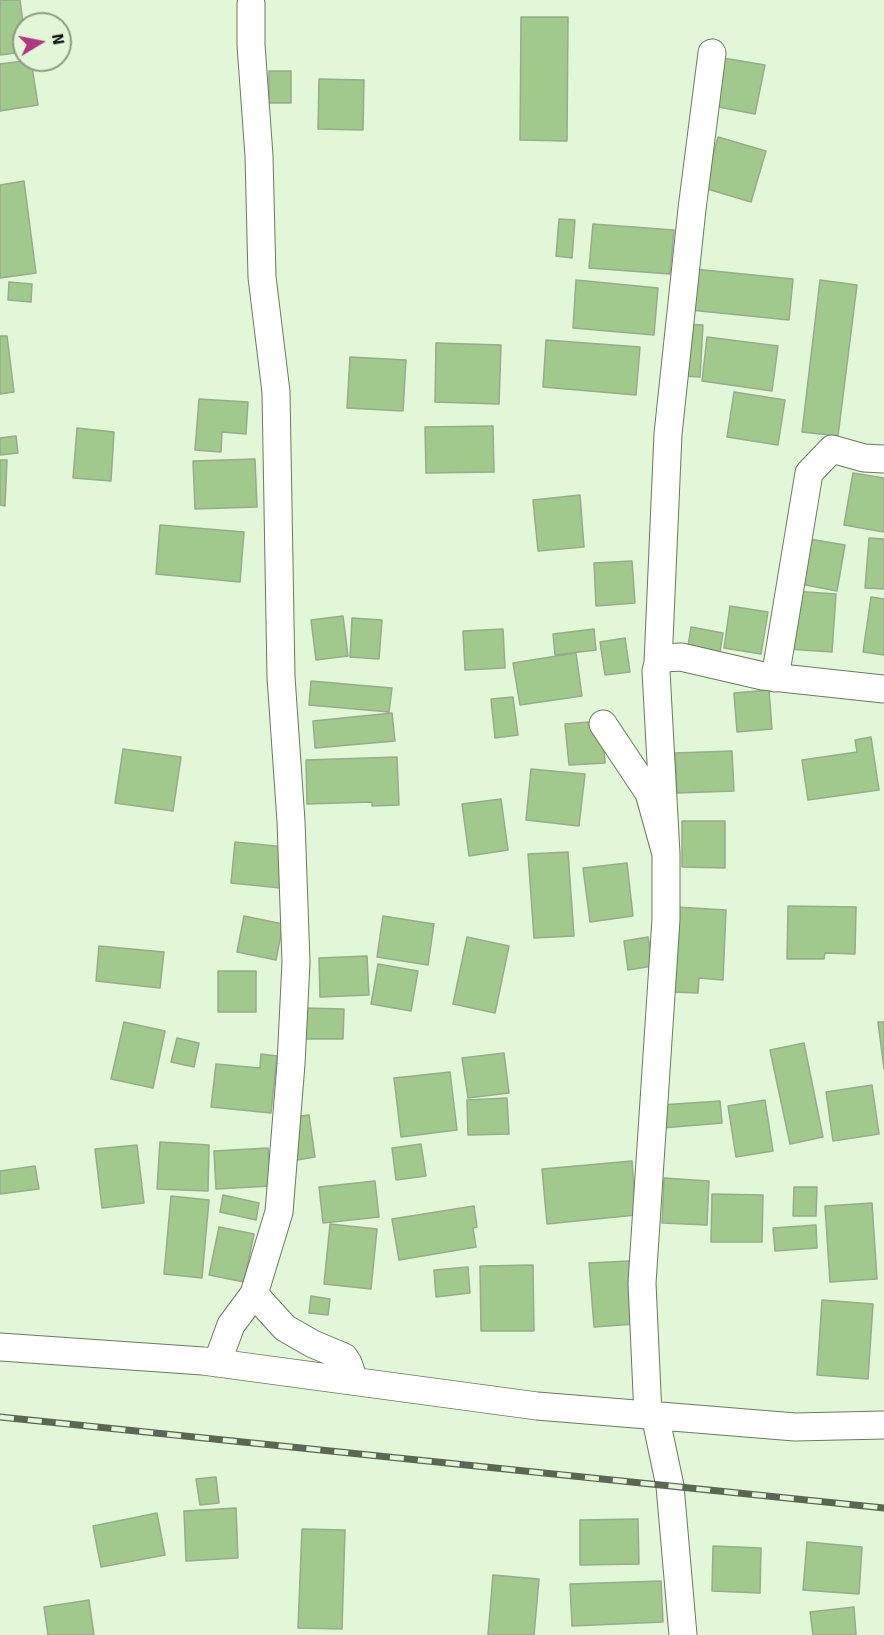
<!DOCTYPE html>
<html>
<head>
<meta charset="utf-8">
<style>
  body { margin:0 }
  #map { position:relative; width:884px; height:1635px; overflow:hidden; background:#e2f7d7; font-family:Signika,sans-serif }
  canvas { display:block }
  .north { position:absolute; left:12px; top:12px; width:60px; height:60px; box-sizing:border-box; background:#e2f7d7; border:2px solid #8d9c85; border-radius:50%; rotate:80deg; font-size:16px; font-weight:700; line-height:24px; text-align:center; color:#0d1409 }
  .north::after { content:''; display:block; margin:auto; width:21px; height:27px; background:#b13688; clip-path:polygon(50% 0,100% 100%,50% 72%,0 100%) }
</style>
</head>
<body>
<div id="map">
<canvas width="884" height="1635"></canvas>
<div class="north">N</div>
</div>
<script>
const g = document.querySelector('canvas').getContext('2d');
g.lineJoin = 'round';
function paint(path, color) { g.fillStyle = color; g.fill(path, 'evenodd'); }
function stroke(path, color, width, dash) { g.strokeStyle = color; g.lineWidth = width; g.lineCap = dash ? 'butt' : 'round'; g.setLineDash(dash || []); g.stroke(path); }
const building = new Path2D(`
  M0,0h20l4,30v22l-24,3z
  M521,17h47l-1,124 -47,-1z
  M717,57l48,8 -10,49 -47,-9z
  M31,60l7,45 -38,6v-47z
  M269,71h22v32h-22z
  M319,79l45,1 -1,50 -45,-1z
  M718,137l48,14 -15,51 -47,-14z
  M24,181l12,92 -36,5v-93z
  M559,219l16,1 -3,38 -16,-2z
  M593,224l81,6 -4,44 -81,-6z
  M694,269l99,10 -4,41 -99,-10z
  M576,280l82,8 -4,47 -81,-7z
  M820,280l37,5 -19,151 -36,-4z
  M9,282l23,2 -1,18 -23,-2z
  M683,324l20,1 -3,52 -20,-1z
  M0,336h7l7,56 -14,2z
  M707,337l71,9 -6,45 -70,-10z
  M546,340l94,7 -4,48 -93,-8z
  M436,343l65,2 -2,59 -64,-2z
  M350,357l56,3 -3,51 -56,-3z
  M734,392l51,8 -7,45 -51,-8z
  M199,399l49,3 -2,32 -24,-2 -1,20 -26,-2z
  M493,426l1,46 -68,1 -1,-46z
  M77,428l37,4 -3,49 -38,-3z
  M16,436l2,17 -18,2v-17z
  M255,459l2,48 -62,2 -2,-48z
  M0,460h7l-2,46 -5,-1z
  M853,473l31,5v54l-40,-7z
  M580,495l4,52 -46,4 -5,-51z
  M160,525l84,7 -4,50 -84,-8z
  M803,538l42,7 -8,46 -42,-8z
  M869,538l15,1v50l-19,-1z
  M632,561l3,42 -39,3 -2,-43z
  M792,591l44,3 -4,58 -44,-3z
  M871,597l13,2v56l-21,-3z
  M730,606l38,6 -7,42 -37,-6z
  M343,616l5,40 -32,4 -5,-40z
  M352,618l30,2 -3,39 -29,-2z
  M691,627l32,6 -3,19 -32,-6z
  M503,629l2,39 -40,2 -2,-39z
  M594,629l2,21 -41,5 -2,-21z
  M625,638l5,34 -25,3 -5,-33z
  M576,653l6,43 -62,9 -7,-42z
  M311,681l81,7 -3,24 -80,-7z
  M769,690l3,39 -35,3 -3,-39z
  M513,697l5,38 -23,3 -4,-39z
  M392,713l3,28 -80,7 -2,-27z
  M602,721l3,42 -36,2 -4,-41z
  M871,737l8,53 -71,10 -6,-40 55,-8 -2,-12z
  M123,749l58,8 -8,54 -58,-8z
  M732,751l2,40 -57,2 -2,-40z
  M397,757l2,48 -27,1v-4l-65,2 -1,-44z
  M531,769l54,5 -6,52 -53,-6z
  M501,799l7,51 -39,6 -7,-52z
  M682,821h43v47l-43,-1z
  M235,842l50,5 -4,41 -50,-5z
  M568,852l6,84 -40,2 -6,-84z
  M627,863l6,53 -43,6 -7,-54z
  M788,906l68,1 -1,47 -30,-1 -1,6h-37z
  M676,907l50,3 -3,70 -24,-2 -1,15 -26,-1z
  M244,916l39,8 -7,36 -39,-8z
  M383,916l51,8 -6,41 -51,-8z
  M467,937l42,9 -14,67 -42,-9z
  M648,937l5,29 -25,4 -4,-29z
  M99,946l65,6 -4,36 -64,-7z
  M367,956l2,39 -49,2 -1,-39z
  M378,964l40,7 -7,40 -40,-7z
  M218,971h38v41h-38z
  M306,1008l38,1 -1,30h-38z
  M124,1022l41,9 -12,57 -42,-9z
  M878,1022h6v47z
  M177,1038l22,5 -5,24 -23,-5z
  M804,1043l19,94 -33,7 -20,-94z
  M504,1053l5,40 -41,5 -6,-40z
  M261,1054l16,2 -6,57 -60,-6 5,-43 44,4z
  M450,1072l7,58 -56,7 -7,-59z
  M872,1085l7,49 -46,7 -7,-49z
  M507,1098l2,36 -41,1 -1,-35z
  M765,1100l8,51 -37,6 -8,-51z
  M720,1101l2,22 -60,5 -2,-23z
  M309,1115l6,42 -18,3 -6,-43z
  M160,1142l49,3 -1,46 -51,-2z
  M421,1144l5,32 -30,4 -4,-32z
  M137,1145l7,58 -42,5 -7,-59z
  M268,1148l3,38 -55,3 -2,-38z
  M632,1161l4,54 -89,9 -5,-55z
  M35,1166l4,23 -39,5v-23z
  M664,1178l45,3 -2,44 -45,-2z
  M375,1181l4,36 -56,6 -4,-36z
  M794,1187h23l-1,29h-23z
  M712,1194l51,1 -1,47h-51z
  M223,1195l36,8 -3,17 -36,-8z
  M171,1196l38,4 -7,78 -38,-4z
  M872,1203l5,76 -47,3 -5,-76z
  M474,1206l3,21 -4,1 3,19 -77,13 -7,-41z
  M330,1224l47,5 -6,60 -47,-5z
  M816,1225l1,23 -42,3 -2,-23z
  M219,1227l35,7 -10,48 -35,-7z
  M630,1261l5,63 -41,3 -5,-64z
  M533,1265l1,66h-53l-1,-65z
  M468,1267l2,26 -34,4 -2,-27z
  M311,1296l19,3 -2,16 -19,-2z
  M822,1300l51,4 -5,75 -51,-4z
  M216,1477l3,26 -19,2 -4,-26z
  M236,1508l2,50 -52,3 -2,-50z
  M157,1513l8,42 -64,12 -8,-41z
  M638,1519l1,45 -59,1v-45z
  M302,1529l43,1 -3,99 -44,-1z
  M807,1542l55,5 -3,47 -56,-4z
  M713,1546l48,2 -1,45 -48,-2z
  M493,1575l46,4 -5,56h-46z
  M661,1581l2,41 -91,4 -2,-42z
  M89,1600l5,35h-46l-4,-28z
  M854,1607l2,28h-43l-3,-23z`);
paint(building, '#a1c98c');
stroke(building, '#97ab8d', 1.5);
const minor = new Path2D(`
  M658,663l6,-5 17,-1 82,19 121,13
  M775,678l34,-205 23,-24 32,9 20,1
  M603,724l46,69 17,61v65l-24,364 6,132
  M666,854l-10,-183 2,-8 10,-229 24,-225 20,-156
  M254,1294l31,34 28,16 31,13 4,6 6,17
  M0,1347l203,14 334,45 258,21 89,-2
  M217,1363l14,-38 23,-31 25,-82 12,-148 5,-102 -5,-141 -10,-144 -5,-285 -14,-115 -3,-121 -8,-111v-41
  M655,1415l15,71 13,149`);
stroke(minor, '#687b5f', 29);
stroke(minor, '#fff', 27);
const rail = new Path2D(`
  M0,1417l884,91`);
stroke(rail, '#5b6755', 7);
stroke(rail, '#e2f7d7', 4.5, [14]);
</script>
</body>
</html>
